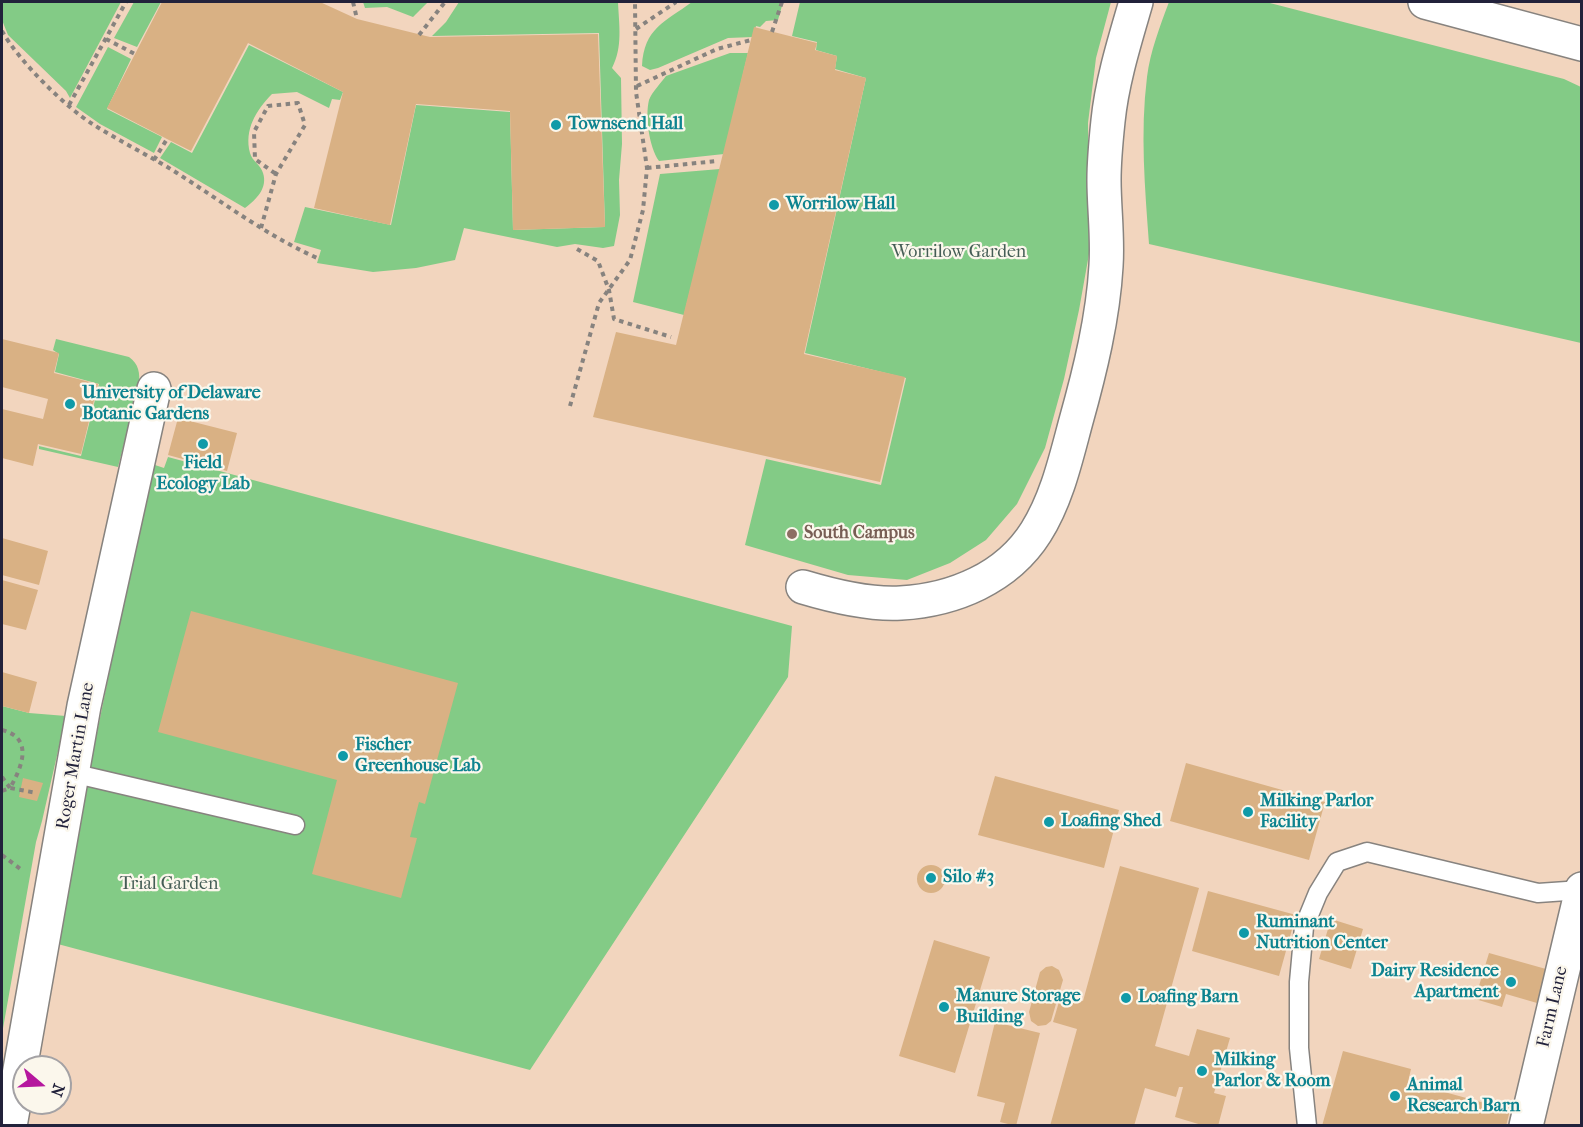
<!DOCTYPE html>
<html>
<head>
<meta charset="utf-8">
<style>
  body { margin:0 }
  #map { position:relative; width:1583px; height:1127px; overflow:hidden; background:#ece4c3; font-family:"IM FELL French Canon",serif }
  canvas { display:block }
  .frame { position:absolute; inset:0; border:3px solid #22223b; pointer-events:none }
  .north { position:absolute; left:12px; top:1055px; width:60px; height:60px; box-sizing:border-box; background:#fbf7ec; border:2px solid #a4a2a5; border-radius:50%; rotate:109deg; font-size:16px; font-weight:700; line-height:24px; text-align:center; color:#22223b }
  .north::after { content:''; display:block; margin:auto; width:21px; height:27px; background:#b5179e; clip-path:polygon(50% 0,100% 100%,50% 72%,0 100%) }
</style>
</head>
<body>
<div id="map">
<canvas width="1583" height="1127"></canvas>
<div class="frame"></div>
<div class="north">N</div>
</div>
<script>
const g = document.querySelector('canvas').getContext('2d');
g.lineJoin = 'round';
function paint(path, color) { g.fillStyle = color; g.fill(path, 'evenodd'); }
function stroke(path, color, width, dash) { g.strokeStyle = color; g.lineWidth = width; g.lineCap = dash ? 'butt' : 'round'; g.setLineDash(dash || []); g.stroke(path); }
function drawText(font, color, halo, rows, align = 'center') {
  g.font = font + ' "IM FELL French Canon",serif'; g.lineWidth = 4.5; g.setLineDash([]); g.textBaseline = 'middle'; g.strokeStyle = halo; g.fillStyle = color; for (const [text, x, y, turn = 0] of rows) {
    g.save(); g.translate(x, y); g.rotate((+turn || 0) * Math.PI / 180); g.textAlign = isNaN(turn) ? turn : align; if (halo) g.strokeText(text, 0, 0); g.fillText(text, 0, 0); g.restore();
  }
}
paint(new Path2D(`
  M2,2h1579v1123l-1579,1zM24,1067h36v36h-36z`), '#f2d5be');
paint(new Path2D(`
  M2,2h119l-51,96 -4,-7 -58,-56 -6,-15z
  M134,2h27l-24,45 -23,-9z
  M363,2h65l-15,15 -26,-10 -22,1z
  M459,2h159c1,23 5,45 -6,66l9,10 1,66 -3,36 1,35 -6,31 -11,2 -28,-4 -18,3 -93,-19 -9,32 -39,8 -43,4 -56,-9 4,-13 -27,-8 11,-35 86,18 25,-120 94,7 3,118 92,-3 -6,-194 -167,3 14,-14z
  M692,2h91l-5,18 -12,1 -6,6 -4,-1 -3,11 -25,1 -70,30 -8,2 -8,-4c2,-38 23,-44 50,-64z
  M800,2h311l-15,56 -8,65 1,131 -10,56 -15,69 -19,69 -28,56 -31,36 -36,23 -43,17 -59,-5 -103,-30 21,-86 115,26 25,-107 -101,-25 61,-275 -31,-9 2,-13 -21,-6 1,-8 -25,-6z
  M1169,2h97l298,77 17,8v256l-432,-99c-4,-56 -9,-111 -2,-167 3,-25 13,-51 22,-75z
  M249,45l94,47 -3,8 -8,-1 -3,9 -32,-16 -25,2c-16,16 -28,36 -22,59 2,8 11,12 13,20 5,15 -7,27 -18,35l-85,-50 11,-16 21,11z
  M108,47l23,12 -24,50 55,28 -8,16 -54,-29 -24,-17z
  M730,53h18l-24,101 -65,7c-10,-14 -14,-45 -10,-61 3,-8 12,-17 17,-24z
  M720,169l-36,146 -51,-13 27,-128z
  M56,339l73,18c10,7 11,16 10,28l-21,82 -79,-18v-3l42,10 18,-72 -44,-12 4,-18 -6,-4z
  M168,457l624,169 -4,51 -258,393 -476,-127 98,-479 12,4z
  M2,706l27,7 37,3 -24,105 -6,21 -34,192z`), '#83cb86');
paint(new Path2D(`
  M162,2h158l37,17 73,18 168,-3 7,193 -92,3 -3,-119 -94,-7 -26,121 -76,-17 29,-116 -95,-49 -57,108 -24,-12 -60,-31z
  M754,27l63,16 -2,7 22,6 -2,14 31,8 -62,276 101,23 -25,105 -287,-65 23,-85 60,13z
  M2,339l57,14 -5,20 44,11 -17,70 -43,-10 -5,22 -31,-8v-49l41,10 5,-20 -46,-12z
  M178,418l59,15 -10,38 -59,-16z
  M2,538l46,13 -9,34 -37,-10z
  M2,580l36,10 -12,40 -24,-6z
  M191,611l267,72 -33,121 -6,-2 -9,35 7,1 -16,60 -89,-24 25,-94 -179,-48z
  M2,672l35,10 -8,31 -27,-7z
  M1186,763l139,39 -16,58 -139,-39z
  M995,776l124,34 -15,58 -126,-33z
  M23,778l20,5 -6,18 -18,-4z
  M917 879a14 14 0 1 1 28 0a14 14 0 1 1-28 0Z
  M1120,866l79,22 -44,158 34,10 8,-27 33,9 -16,55 12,3 -8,30h-13l-30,-9 8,-30h-4l-3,10 -31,-9 -11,38h-84l27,-97 -24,-7 8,-27 22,6z
  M1208,891l88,24 -17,61 -87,-25z
  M1331,919l32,10 -12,40 -32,-10z
  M934,940l56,17 -35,116 -56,-17z
  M1489,953l57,16 -9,34 -31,-9 -4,13 -27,-8z
  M1052,966l7,4 4,10 -12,41 -5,4 -8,1 -7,-5 -2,-9 11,-40 6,-5z
  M995,1022l45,11 -24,93 -16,-4 5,-19 -28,-7z
  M1343,1051l68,18 -3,13 102,28 -4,16h-184z`), '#d9b184');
const service = new Path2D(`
  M72,773l223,52
  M1307,1126l-8,-78v-66l5,-55 14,-34 19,-31 30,-10 171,41 43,-3`);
const minor = new Path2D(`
  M1425,2l157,42
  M803,587c30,9 66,18 98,16 53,-3 106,-25 135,-71 21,-33 30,-74 40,-111 14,-50 27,-103 30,-155 2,-29 -2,-58 -2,-86 0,-20 2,-40 4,-59 4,-40 17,-81 28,-119
  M10,1126l74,-420 70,-317
  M1526,1126l56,-237`);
stroke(service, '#87837f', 21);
stroke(minor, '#87837f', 36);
stroke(new Path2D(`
  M353,2l4,17
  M636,29l40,-27
  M2,31c16,29 63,76 92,94 27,17 56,31 83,48 47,30 89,62 140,85
  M772,32l10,-30
  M419,35l26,-33
  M106,39l29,15
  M637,86l80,-37 34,-9
  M69,105l57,-103
  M154,160l13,-21
  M647,168l70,-7
  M261,228l15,-54 29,-49 -7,-22 -30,3 -14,26 1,27 21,15
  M577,249l21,12 11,29 5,29 57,18
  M570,406l29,-103 31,-43 13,-50 4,-42 -11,-76 -1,-90
  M2,730c32,8 20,37 8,58
  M2,777l8,11
  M2,791l8,-3 27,5
  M2,855l21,16`), '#87837f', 4, [4.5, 4.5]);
stroke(service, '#fff', 18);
stroke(minor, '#fff', 33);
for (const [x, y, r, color] of [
  [556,125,6,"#0f9aa8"],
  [774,205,6,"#0f9aa8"],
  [70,404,6,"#0f9aa8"],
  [203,444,6,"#0f9aa8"],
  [792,534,6,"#8d6e63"],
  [343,756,6,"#0f9aa8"],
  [1248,812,6,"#0f9aa8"],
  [1049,822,6,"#0f9aa8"],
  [931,878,6,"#0f9aa8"],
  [1244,933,6,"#0f9aa8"],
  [1511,982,6,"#0f9aa8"],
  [1126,998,6,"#0f9aa8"],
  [944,1007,6,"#0f9aa8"],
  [1202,1071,6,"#0f9aa8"],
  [1395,1096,6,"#0f9aa8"]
]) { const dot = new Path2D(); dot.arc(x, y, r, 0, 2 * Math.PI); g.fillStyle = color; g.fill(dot); stroke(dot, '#fbf7ec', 2); }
drawText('bold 18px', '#0d838f', '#fbf7ec', [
  ["Townsend Hall",568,125],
  ["Worrilow Hall",786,205],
  ["University of Delaware",82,394],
  ["Botanic Gardens",82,415],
  ["Field",203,464,"center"],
  ["Ecology Lab",203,485,"center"],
  ["Fischer",355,746],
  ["Greenhouse Lab",355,767],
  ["Milking Parlor",1260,802],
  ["Facility",1260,823],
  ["Loafing Shed",1061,822],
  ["Silo #3",943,878],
  ["Ruminant",1256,923],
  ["Nutrition Center",1256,944],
  ["Dairy Residence",1499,972,"right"],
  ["Apartment",1499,993,"right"],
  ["Manure Storage",956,997],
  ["Building",956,1018],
  ["Loafing Barn",1138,998],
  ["Milking",1214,1061],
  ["Parlor & Room",1214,1082],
  ["Animal",1407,1086],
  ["Research Barn",1407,1107]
], 'left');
drawText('18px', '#445d55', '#fbf7ec', [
  ["Worrilow Garden",959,253],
  ["Trial Garden",169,885]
]);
drawText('bold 18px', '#785e54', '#fbf7ec', [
  ["South Campus",804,534]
], 'left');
drawText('18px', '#22223b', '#fbf7ec', [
  ["Roger Martin Lane",76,756,-80],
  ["Farm Lane",1553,1007,-77]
]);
</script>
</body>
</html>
